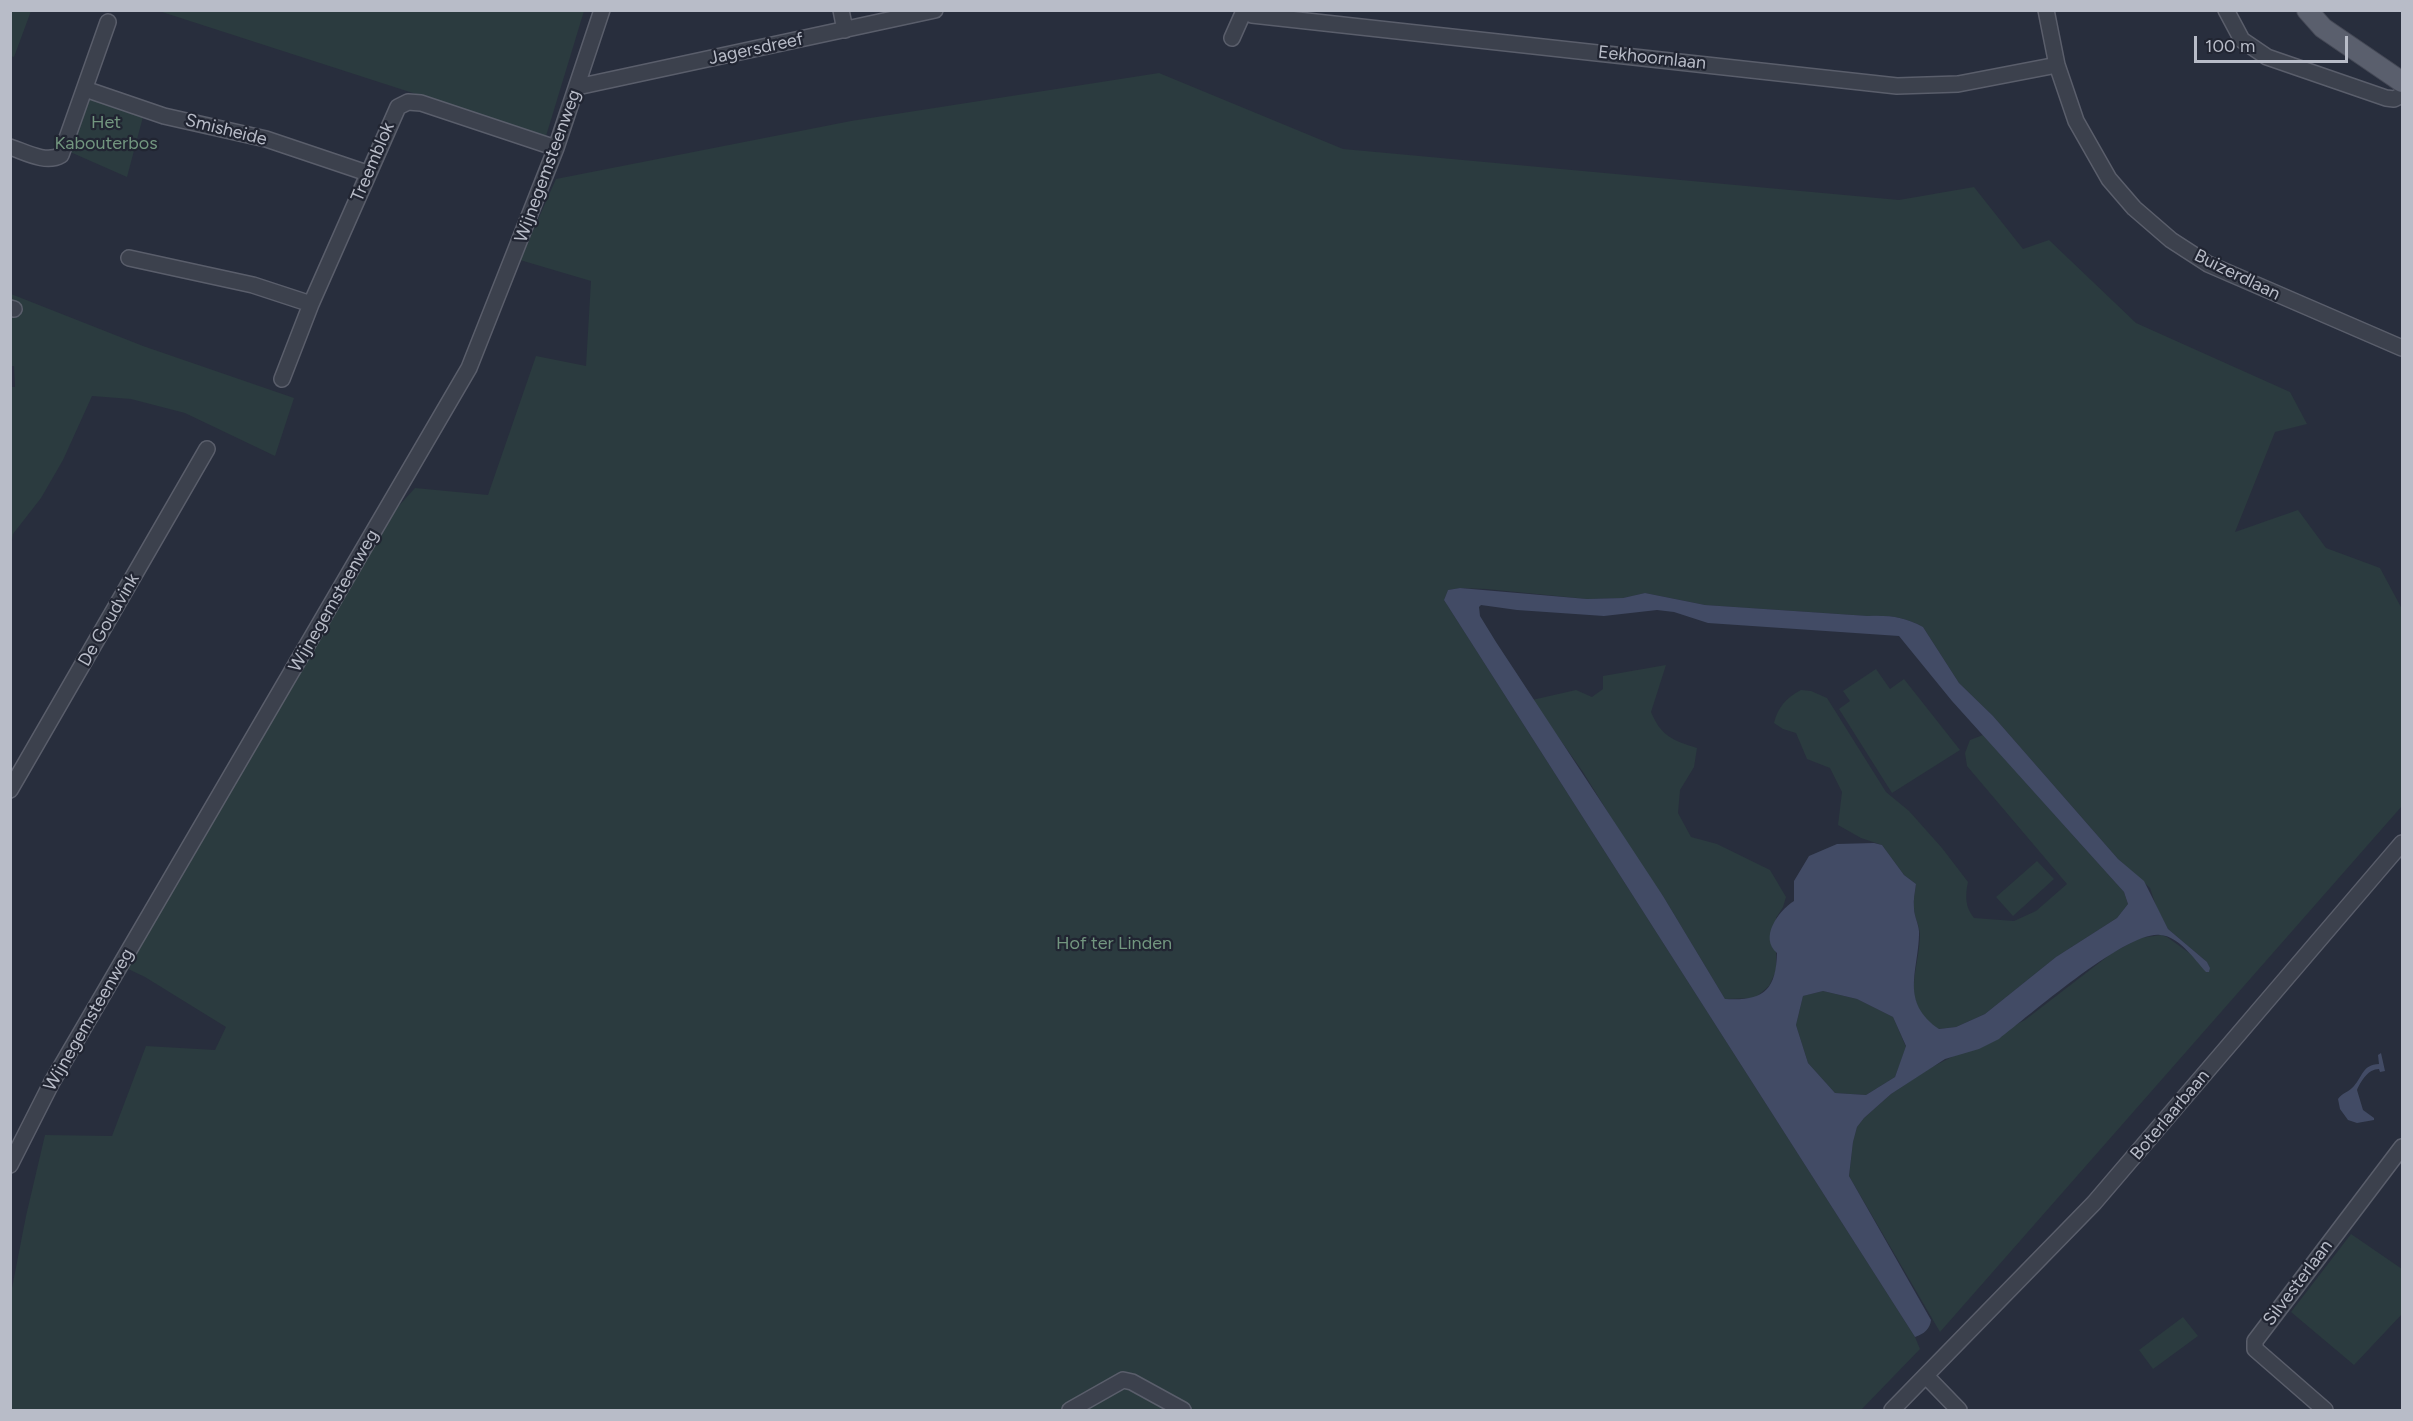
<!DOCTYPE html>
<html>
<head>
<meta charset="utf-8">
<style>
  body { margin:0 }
  #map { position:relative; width:2413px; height:1421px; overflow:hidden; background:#282e3d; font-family:Figtree,sans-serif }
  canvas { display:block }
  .frame { position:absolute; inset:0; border:12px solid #b8bcc8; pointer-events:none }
  .scale { position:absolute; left:2194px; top:36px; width:154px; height:27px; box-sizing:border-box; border:3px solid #b8bcc8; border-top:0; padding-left:8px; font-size:18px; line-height:21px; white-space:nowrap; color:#b8bcc8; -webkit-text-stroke:4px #212532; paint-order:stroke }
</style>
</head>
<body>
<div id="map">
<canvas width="2413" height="1421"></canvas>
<div class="frame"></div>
<div class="scale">100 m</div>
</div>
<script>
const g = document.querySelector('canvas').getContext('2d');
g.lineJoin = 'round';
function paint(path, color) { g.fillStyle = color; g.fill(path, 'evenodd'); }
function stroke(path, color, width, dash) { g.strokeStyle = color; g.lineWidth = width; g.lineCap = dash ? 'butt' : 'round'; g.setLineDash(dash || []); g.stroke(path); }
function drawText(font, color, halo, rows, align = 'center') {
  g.font = font + ' Figtree,sans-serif'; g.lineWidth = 4.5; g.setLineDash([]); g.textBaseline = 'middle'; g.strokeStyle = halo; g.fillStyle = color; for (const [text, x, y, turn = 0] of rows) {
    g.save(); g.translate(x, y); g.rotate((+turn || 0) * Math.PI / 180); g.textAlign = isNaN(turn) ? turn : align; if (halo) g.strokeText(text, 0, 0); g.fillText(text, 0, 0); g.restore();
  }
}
paint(new Path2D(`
  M10,11h21l-17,46 -3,-1z
  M159,11h425l-38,125z
  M1159,73l184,76 556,51 75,-13 49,62 26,-9 87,83 154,69 17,32 -32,8 -40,100 63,-22 28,38 54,20 22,41v197l-462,526 -91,-156 4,-34 4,-15 7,-9 27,-24 39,-26 95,-48 87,-67 28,-15 21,-3 6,2 43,31 -3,-6 -39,-33 -12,-23 -6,-18 -32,-29 -125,-143 -34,-33 -36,-56c-18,-10 -34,-12 -55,-11l-163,-11 -60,-12 -22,5 -36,1 -101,-10 -26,-1 -12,2 -4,10 471,737 5,12 -59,61h-1850v-117l15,-77 19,-81 67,1 34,-90 69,4 11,-23 -81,-50 -21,-10 262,-447 29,-32 73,7 48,-139 50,10 5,-85 -71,-21 36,-81 295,-58z
  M89,97l55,16 -17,64 -59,-26z
  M11,294l132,52 151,52 -19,58 -90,-43 -54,-14 -39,-3 -29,64 -22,38 -28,36 -2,13 -1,-160h5l-1,-21h-3z
  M1666,665l-15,47c10,24 21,28 46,36l-3,19 -14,23 -2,23 13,24 26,7 53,26 16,27 -3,10 -7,11v53l-7,15 -14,12 -30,1 -62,-103 -22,-30 -58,-94 -51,-72 44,-10 16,7 11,-8v-13z
  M1876,669l14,20 14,-10 56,71 -68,43 -53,-84 11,-8 -7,-10z
  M1801,690l10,1 16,7 59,94 23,19 33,37 26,34c-3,14 -3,25 6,36l40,3 22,-10 31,-27 -100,-118 -2,-13 5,-13 13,-5 141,157 4,12 -11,14 -61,39 -71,57 -29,13 -18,2c-39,-28 -19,-56 -18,-94 0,-9 -6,-18 -6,-27 -1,-8 1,-16 2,-24l-12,-9 -22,-30 -21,-7 -23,-13 4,-33 -12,-24 -23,-9 -11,-26 -13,-4 -9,-6c4,-16 12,-25 27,-33z
  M2037,861l17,18 -41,37 -17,-19z
  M1823,991l34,8 36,18 13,30 -11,30 -29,18 -31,-2 -27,-30 -12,-38 7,-29z
  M2351,1234l51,35v45l-48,51 -63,-53z
  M2183,1317l15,19 -45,33 -14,-19z`), '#2b3b3f');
paint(new Path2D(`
  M1460,588l127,11 36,-1 22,-5 60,12 163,11c21,-1 37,1 55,11l36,56 34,33 125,143 26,22 24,48 39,33 3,6 -1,4h-3c-12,-13 -27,-36 -46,-37 -34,-4 -131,81 -161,104l-20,10 -34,10 -54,35 -27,24 -7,9 -4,15 -4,34 82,144c-1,9 -7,14 -16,17l-471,-737 4,-10zM1481,605l36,5 87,6 53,-6 17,2 34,11 191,13 53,65 172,191 4,12 -11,14 -61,39 -71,57 -29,13 -17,2c-39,-27 -21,-57 -20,-94 1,-9 -5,-18 -5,-27 -1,-8 1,-16 2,-24l-12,-9 -22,-30 -8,-2 -37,1 -28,12 -15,25v20c-16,10 -35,37 -17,52 -1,39 -15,48 -52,46l-62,-103 -167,-254 -16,-26 -1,-9zM1823,991l34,8 36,18 13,29 -11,31 -29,18 -31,-2 -27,-30 -12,-38 7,-29z
  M2381,1053l4,18 -5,1 -1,-3c-11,0 -18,12 -22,21l6,20 11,8v2l-17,3 -9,-3 -8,-11 -2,-10c4,-6 11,-7 16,-13 9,-10 8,-21 25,-22l-1,-9z`), '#424b65');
const minor = new Path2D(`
  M841,10l4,20
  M1244,10l8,5 645,71 61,-2 99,-19
  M2046,10l11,55 19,56 33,58 25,29 37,32 37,24 194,84
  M2226,10l16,30 25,17 119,41 8,1 8,-4
  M1232,38l12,-27
  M577,87l358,-77
  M85,89l79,27 102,23 101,34
  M10,147c15,5 36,17 51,8l47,-133
  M129,258l124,27 58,19
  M10,308l4,1
  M282,379l29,-75 87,-197 10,-5 13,1 135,45
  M10,790l197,-341
  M10,1165l42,-83 417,-714 87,-220 46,-138
  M1926,1376l33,34
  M1070,1410l53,-30 9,2 51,28
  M1892,1410l202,-207 308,-360
  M2325,1410l-70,-61v-8l147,-194`);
const major = new Path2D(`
  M2307,10l16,18 79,54`);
stroke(minor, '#5a5e6b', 18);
stroke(major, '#454956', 22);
stroke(minor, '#3c414d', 15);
stroke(major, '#5a5f6d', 20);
drawText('18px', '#b8bcc8', '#212532', [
  ["Jagersdreef",756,49,-12],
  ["Eekhoornlaan",1652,58,6],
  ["Smisheide",226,130,14],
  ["Treemblok",373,162,-67],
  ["Wijnegemsteenweg",548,166,-70],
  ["Buizerdlaan",2237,275,26],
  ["Wijnegemsteenweg",334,601,-60],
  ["De Goudvink",109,620,-60],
  ["Wijnegemsteenweg",89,1020,-60],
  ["Boterlaarbaan",2170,1115,-50],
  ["Silvesterlaan",2298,1283,-53]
]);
drawText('18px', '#72967f', '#212532', [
  ["Het",106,123],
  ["Kabouterbos",106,144],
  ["Hof ter Linden",1114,944]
]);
</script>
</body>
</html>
